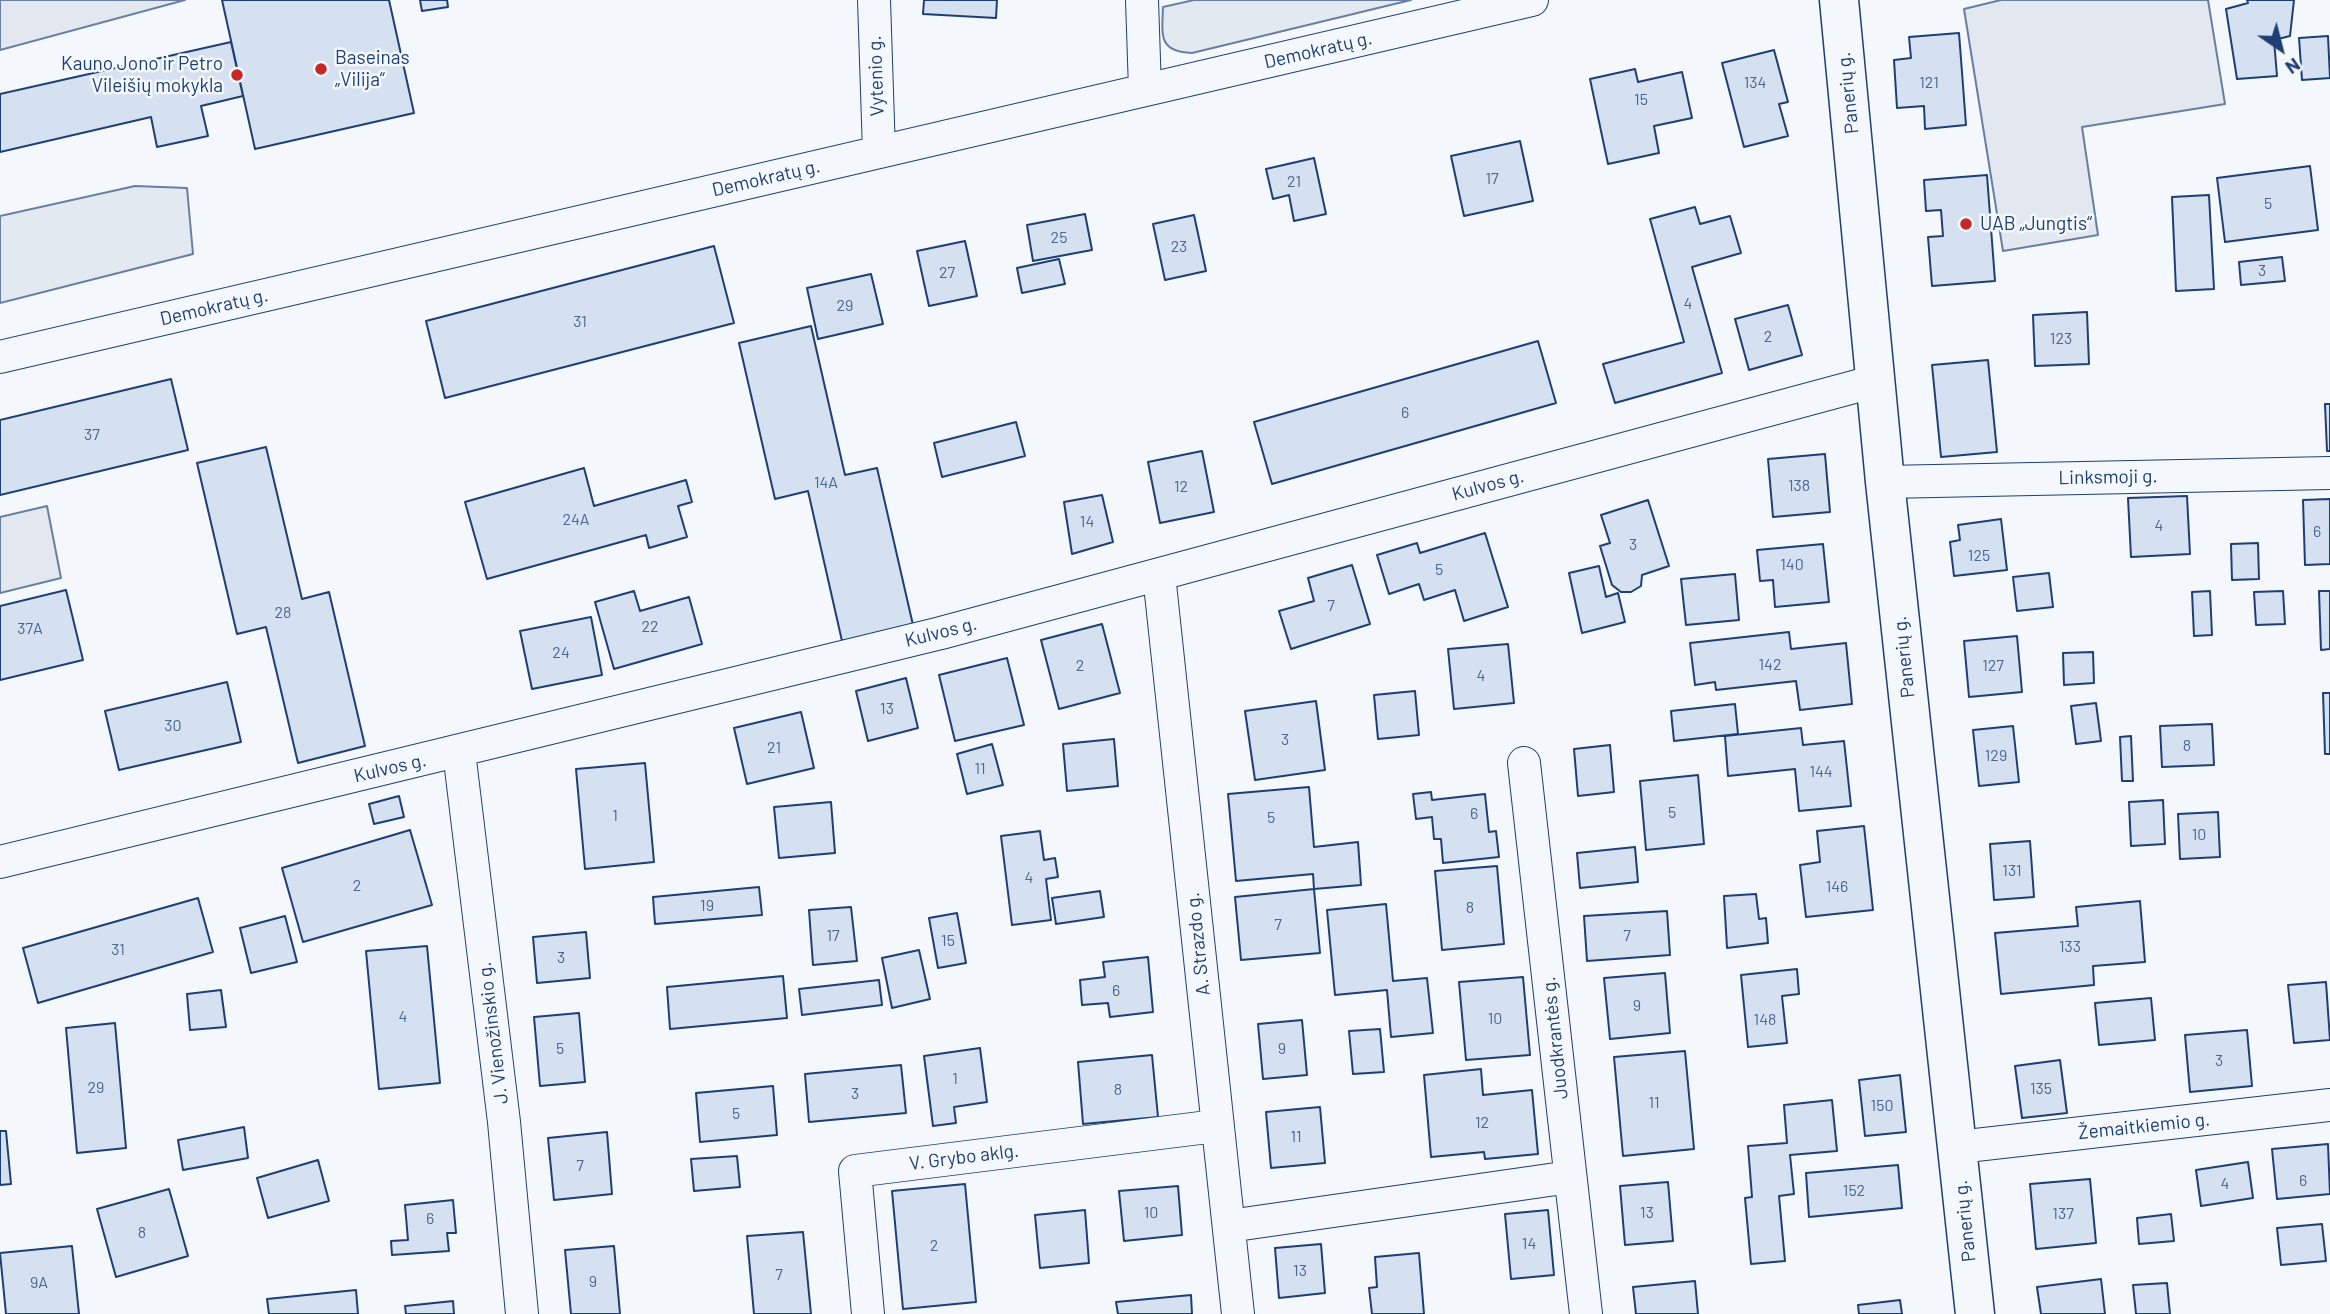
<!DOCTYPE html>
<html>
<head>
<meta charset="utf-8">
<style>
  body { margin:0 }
  #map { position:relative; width:2330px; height:1314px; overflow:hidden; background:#f4f7fb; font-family:Barlow,sans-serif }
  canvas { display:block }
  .north { position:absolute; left:2246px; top:14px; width:70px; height:70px; -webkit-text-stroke:5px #f4f7fb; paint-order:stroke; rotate:145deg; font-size:19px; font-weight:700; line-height:28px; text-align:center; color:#1d3f73 }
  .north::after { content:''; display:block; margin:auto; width:24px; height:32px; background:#1d3f73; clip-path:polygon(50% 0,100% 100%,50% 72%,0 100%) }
</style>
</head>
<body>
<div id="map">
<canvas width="2330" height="1314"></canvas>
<div class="north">N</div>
</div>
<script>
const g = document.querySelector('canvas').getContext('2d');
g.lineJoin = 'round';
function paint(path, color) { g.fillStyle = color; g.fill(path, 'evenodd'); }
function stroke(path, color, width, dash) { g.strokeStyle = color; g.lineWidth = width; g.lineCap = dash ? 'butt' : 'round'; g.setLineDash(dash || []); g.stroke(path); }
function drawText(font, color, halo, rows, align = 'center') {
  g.font = font + ' Barlow,sans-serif'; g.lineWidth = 5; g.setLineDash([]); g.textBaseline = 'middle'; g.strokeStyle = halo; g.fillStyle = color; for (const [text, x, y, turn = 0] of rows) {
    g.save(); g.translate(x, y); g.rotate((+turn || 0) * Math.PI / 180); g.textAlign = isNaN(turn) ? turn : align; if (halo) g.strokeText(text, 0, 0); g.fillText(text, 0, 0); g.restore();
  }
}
const green = new Path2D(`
  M1194,0h217l-219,53c-34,-1 -30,-18 -29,-46z
  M135,186l52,2 6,66 -193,49v-87z`);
paint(green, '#e3e9f0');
stroke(green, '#687fa3', 2);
const parking = new Path2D(`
  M0,0h185l-185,50z
  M2001,0h207l17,104 -143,23 16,108 -95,16 -39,-242z
  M47,506l14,72 -61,15v-76z`);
paint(parking, '#e3e8f0');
stroke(parking, '#687fa3', 2);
const building = new Path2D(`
  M222,0h167l25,113 -159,36z
  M420,0h27l1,7 -26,4z
  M924,0h73l-1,18 -73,-4z
  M2247,0h47l-4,36 -16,4 3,36 -40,3 -11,-70 22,-6z
  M1959,33l7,92 -41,4 -1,-23 -27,2 -3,-48 17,-2 -2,-21z
  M2328,36l2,42 -28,2 -3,-42z
  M231,42l12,54 -42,10 7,30 -51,11 -6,-30 -151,35v-58z
  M1774,50l14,52 -9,2 9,32 -44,11 -22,-84z
  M1635,69l3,13 44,-10 10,46 -38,8 5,27 -51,11 -18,-85z
  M1520,141l13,60 -69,15 -13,-60z
  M1314,158l12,56 -32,7 -5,-26 -16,4 -7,-30z
  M2310,166l8,64 -93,12 -8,-64z
  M1987,175l8,106 -63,5 -4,-49 15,-1 -2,-26 -15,1 -2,-31z
  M2209,195l5,94 -38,2 -4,-94z
  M1695,207l5,17 30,-8 11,37 -49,14 30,106 -107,30 -12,-39 81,-22 -34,-123z
  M1085,214l7,36 -59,11 -6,-36z
  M1194,215l12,56 -41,9 -12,-56z
  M965,241l12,55 -48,10 -12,-55z
  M714,246l20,77 -289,75 -19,-77z
  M2282,257l3,24 -44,4 -2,-23z
  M1059,259l6,25 -43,9 -5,-25z
  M871,274l12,50 -65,15 -11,-51z
  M1788,305l14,50 -53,15 -14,-51z
  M2087,312l2,52 -54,2 -2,-51z
  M811,326l34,149 32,-7 36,157 -71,16 -34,-150 -33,8 -36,-156z
  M1538,341l18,62 -284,81 -18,-62z
  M1988,360l9,92 -56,5 -9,-92z
  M171,379l17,71 -188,45v-75z
  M2325,404h5v47h-3z
  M1016,422l9,34 -83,21 -8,-34z
  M266,447l36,152 27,-7 36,154 -67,17 -32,-136 -29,7 -40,-171z
  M1202,451l12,61 -54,11 -12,-61z
  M1825,454l5,58 -57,5 -5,-58z
  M584,468l10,38 92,-26 6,22 -14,4 9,31 -38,11 -3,-13 -159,44 -22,-77z
  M1102,495l11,47 -41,12 -8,-52z
  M2187,496l3,58 -59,3 -3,-59z
  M2330,499v65l-25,1 -2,-65z
  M1648,500l21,66 -27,9 -1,11 -10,6h-10l-9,-7 -12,-39 10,-3 -9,-28z
  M2001,519l6,51 -53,6 -4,-34 10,-2 -2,-15z
  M1485,533l23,74 -44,14 -9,-31 -31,10 -5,-16 -30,10 -12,-39 40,-12 3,10z
  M2258,543l1,36 -27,1 -1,-36z
  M1823,544l6,58 -54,5 -2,-27 -13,1 -3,-31z
  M1352,565l18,59 -79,25 -12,-38 35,-10 -6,-23z
  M1599,566l7,31 12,-4 7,29 -43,11 -13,-60z
  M2049,573l4,34 -36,4 -4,-34z
  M1735,574l4,46 -53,5 -5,-46z
  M66,590l17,70 -83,20v-74z
  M634,591l6,20 49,-14 13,47 -88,25 -19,-67z
  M2210,591l2,44 -18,1 -2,-44z
  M2283,591l2,33 -29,1 -2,-33z
  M2319,591h11v58l-9,1z
  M591,617l11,58 -70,14 -12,-58z
  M1102,624l18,69 -61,16 -18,-69z
  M1789,632l2,17 55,-6 6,61 -52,6 -4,-29 -80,9 -1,-8 -20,3 -5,-42z
  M2017,636l5,56 -53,5 -5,-56z
  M1508,644l6,59 -60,6 -6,-60z
  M2093,652l1,31 -30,2 -1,-32z
  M1007,658l17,67 -69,16 -16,-66z
  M906,678l12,50 -50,13 -12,-50z
  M227,682l14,60 -122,28 -14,-59z
  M1415,691l4,44 -41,4 -4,-44z
  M2323,693h7v61h-5z
  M1316,701l9,69 -70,10 -10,-69z
  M2096,703l5,38 -25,3 -5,-38z
  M1735,704l3,30 -64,7 -3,-30z
  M801,712l13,56 -67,16 -13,-56z
  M2212,724l2,41 -52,2 -2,-41z
  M2013,726l6,56 -40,4 -6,-56z
  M1801,728l2,17 41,-4 7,65 -52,5 -4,-42 -67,7 -3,-40z
  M2131,736l2,45h-11l-2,-44z
  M1114,739l4,47 -51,5 -4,-47z
  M992,744l11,41 -36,9 -10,-40z
  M1610,745l4,47 -36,4 -4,-47z
  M645,763l9,99 -69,7 -9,-100z
  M1698,775l6,69 -58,6 -6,-69z
  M1309,787l5,60 44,-5 3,43 -47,4 -1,-15 -77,7 -8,-87z
  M1431,792l1,8 53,-6 4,38 7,-1 3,26 -56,6 -2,-24h-7l-2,-22 -16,2 -3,-25z
  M399,796l5,21 -30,7 -5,-20z
  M2163,800l2,44 -34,2 -2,-44z
  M831,802l4,51 -56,5 -5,-51z
  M2218,812l2,45 -40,2 -2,-45z
  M1864,826l9,84 -67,7 -6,-52 20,-3 -3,-31z
  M410,830l22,75 -129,37 -21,-74z
  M1040,831l4,29 11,-2 3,19 -12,2 5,41 -39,5 -11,-89z
  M2030,841l4,56 -40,3 -4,-56z
  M1635,847l3,35 -58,6 -3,-35z
  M1497,866l7,78 -62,6 -7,-79z
  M759,887l3,28 -107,9 -2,-27z
  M1314,889l6,64 -79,7 -6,-63z
  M1100,891l4,26 -48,7 -4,-26z
  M1756,894l3,25 7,-1 2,25 -41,5 -3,-52z
  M198,898l15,54 -175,51 -15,-55z
  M2140,901l5,61 -52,4 1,19 -93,9 -6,-61 83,-7 -2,-19z
  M1386,904l7,77 34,-3 6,55 -42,4 -4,-47 -52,5 -8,-85z
  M851,907l6,54 -44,4 -4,-55z
  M1667,911l3,44 -83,6 -3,-45z
  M957,913l9,50 -28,5 -9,-50z
  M285,916l12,46 -46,11 -11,-45z
  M586,932l4,46 -53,5 -4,-46z
  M427,946l13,137 -61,6 -13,-138z
  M919,950l11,49 -38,9 -10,-50z
  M1148,957l5,55 -43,5 -2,-14 -26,2 -2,-25 25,-3 -2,-15z
  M1797,969l2,25 -17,2 5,47 -39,4 -7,-72z
  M1665,973l5,60 -60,6 -6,-61z
  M783,976l4,42 -117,11 -3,-42z
  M1523,977l7,78 -64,5 -7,-78z
  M879,980l3,25 -80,10 -3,-26z
  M2326,982l4,58 -36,3 -6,-58z
  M221,990l5,37 -36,3 -3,-36z
  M2151,998l4,42 -56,5 -4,-42z
  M579,1013l6,69 -45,4 -6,-69z
  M1302,1020l5,55 -44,4 -5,-55z
  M115,1023l11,125 -49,5 -11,-125z
  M1380,1029l4,43 -31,2 -4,-43z
  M2247,1030l5,56 -62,6 -5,-57z
  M980,1048l7,54 -33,5 2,16 -23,3 -9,-70z
  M1685,1051l9,98 -71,7 -9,-99z
  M1152,1055l6,62 -75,7 -5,-62z
  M2060,1060l7,53 -45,5 -7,-52z
  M901,1065l5,48 -97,9 -4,-48z
  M1481,1069l2,26 49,-5 6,64 -53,5 -1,-7 -53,5 -7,-82z
  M1900,1075l6,57 -41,4 -6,-56z
  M773,1086l4,49 -77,7 -4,-49z
  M1832,1100l5,51 -47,4 4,39 -15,2 6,65 -34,3 -6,-66 7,-1 -4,-51 39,-3 -3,-38z
  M1320,1107l5,56 -54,5 -5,-56z
  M244,1127l4,31 -65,12 -5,-30z
  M0,1131h6l5,53 -11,1z
  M607,1132l5,62 -58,6 -6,-62z
  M2328,1144l2,50 -53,5 -5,-50z
  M737,1156l3,31 -46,4 -3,-32z
  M318,1160l11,41 -61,17 -11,-40z
  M2248,1162l5,36 -52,8 -5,-36z
  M1898,1165l4,43 -93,9 -3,-44z
  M2090,1179l6,64 -60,6 -6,-65z
  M1668,1182l5,59 -48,4 -5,-59z
  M965,1184l11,118 -73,7 -11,-118z
  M1178,1186l4,49 -58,6 -5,-50z
  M169,1189l19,67 -72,21 -19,-68z
  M453,1200l3,33h-9l2,18 -57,4 -1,-14 17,-1 -3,-35z
  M1085,1210l4,53 -49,5 -5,-53z
  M1548,1210l6,65 -43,4 -6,-65z
  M2171,1214l3,27 -35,3 -2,-26z
  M2322,1224l4,37 -45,4 -4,-37z
  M803,1232l8,82h-57l-7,-78z
  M1321,1244l4,49 -46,5 -4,-50z
  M72,1246l7,68h-73l-6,-61z
  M614,1246l6,68h-49l-6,-64z
  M1419,1253l5,61h-52l-3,-26 8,-1 -2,-30z
  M2101,1279l4,35h-64l-4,-27z
  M1695,1281l3,33h-62l-3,-27z
  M2167,1283l3,31h-34l-3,-29z
  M356,1290l2,24h-89l-2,-15z
  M1191,1295l1,19h-74l-2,-12z
  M1900,1300l2,14h-43l-1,-9z
  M453,1301l1,13h-48l-1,-8z`);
paint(building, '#d5e0f0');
stroke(building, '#1d3f73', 2);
const minor = new Path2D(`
  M874,0l5,152
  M1142,0l3,90
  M0,357l1532,-357
  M1885,482l445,-9
  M1159,575l79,739
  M459,752l45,370 18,192
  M1524,763l62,551
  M0,862l941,-229 935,-252
  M1958,1147l372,-42
  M1229,1226l341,-49
  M868,1314l-13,-143 361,-45`);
const secondary = new Path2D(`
  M1839,0l46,482 90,832`);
stroke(minor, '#1d3f73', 34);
stroke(secondary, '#1d3f73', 41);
stroke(minor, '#f4f7fb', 32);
stroke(secondary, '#f4f7fb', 38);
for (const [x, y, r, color] of [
  [321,69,7,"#c62828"],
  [237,75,7,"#c62828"],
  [1966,224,7,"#c62828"]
]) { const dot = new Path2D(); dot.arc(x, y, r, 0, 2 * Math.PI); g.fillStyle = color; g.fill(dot); stroke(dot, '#f4f7fb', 2.5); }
drawText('16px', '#4b6792', null, [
  ["134",1755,83],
  ["121",1929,83],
  ["15",1641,100],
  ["17",1492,179],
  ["21",1294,182],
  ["5",2268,204],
  ["25",1059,238],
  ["23",1179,247],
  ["3",2262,271],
  ["27",947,273],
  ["4",1688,304],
  ["29",845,306],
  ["31",580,322],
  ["2",1768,337],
  ["123",2061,339],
  ["6",1405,413],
  ["37",92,435],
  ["14A",826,483],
  ["138",1799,486],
  ["12",1181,487],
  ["24A",576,520],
  ["14",1087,522],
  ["4",2159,526],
  ["6",2317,532],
  ["3",1633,545],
  ["125",1979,556],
  ["140",1792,565],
  ["5",1439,570],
  ["7",1331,606],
  ["28",283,613],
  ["22",650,627],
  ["37A",30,629],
  ["24",561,653],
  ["142",1770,665],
  ["2",1080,666],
  ["127",1993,666],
  ["4",1481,676],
  ["13",887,709],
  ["30",173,726],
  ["3",1285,740],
  ["8",2187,746],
  ["21",774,748],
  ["129",1996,756],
  ["11",980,769],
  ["144",1821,772],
  ["5",1672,813],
  ["6",1474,814],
  ["1",615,816],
  ["5",1271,818],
  ["10",2199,835],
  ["131",2012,871],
  ["4",1029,878],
  ["2",357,886],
  ["146",1837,887],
  ["19",707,906],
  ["8",1470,908],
  ["7",1278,925],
  ["17",833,936],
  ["7",1627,936],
  ["15",948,941],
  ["133",2070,947],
  ["31",118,950],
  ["3",561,958],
  ["6",1116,991],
  ["9",1637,1006],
  ["4",403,1017],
  ["10",1495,1019],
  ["148",1765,1020],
  ["5",560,1049],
  ["9",1282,1049],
  ["3",2219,1061],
  ["1",955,1079],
  ["29",96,1088],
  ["135",2041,1089],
  ["8",1118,1090],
  ["3",855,1094],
  ["11",1654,1103],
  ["150",1882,1106],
  ["5",736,1114],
  ["12",1482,1123],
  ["11",1296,1137],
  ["7",580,1166],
  ["6",2303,1181],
  ["4",2225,1184],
  ["152",1854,1191],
  ["10",1151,1213],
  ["13",1647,1213],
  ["137",2063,1214],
  ["6",430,1219],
  ["8",142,1233],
  ["14",1529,1244],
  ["2",934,1246],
  ["13",1300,1271],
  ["7",779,1275],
  ["9",593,1282],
  ["9A",39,1283]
]);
drawText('19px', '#1d3f73', '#f4f7fb', [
  ["Demokratų g.",1318,50,-13],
  ["Vytenio g.",876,76,-92],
  ["Panerių g.",1848,93,-96],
  ["Demokratų g.",766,178,-13],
  ["Demokratų g.",214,307,-13],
  ["Linksmoji g.",2108,477,-1],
  ["Kulvos g.",1488,485,-15],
  ["Kulvos g.",941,632,-14],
  ["Panerių g.",1904,657,-96],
  ["Kulvos g.",390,768,-13],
  ["A. Strazdo g.",1198,944,-96],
  ["J. Vienožinskio g.",493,1033,-97],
  ["Juodkrantės g.",1555,1038,-96],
  ["Žemaitkiemio g.",2144,1126,-6],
  ["V. Grybo aklg.",964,1157,-7],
  ["Panerių g.",1965,1221,-96]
]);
drawText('19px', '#1d3f73', '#f4f7fb', [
  ["Baseinas",335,58],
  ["„Vilija“",335,80],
  ["Kauno Jono ir Petro",223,64,"right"],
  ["Vileišių mokykla",223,86,"right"],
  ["UAB „Jungtis“",1980,224]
], 'left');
</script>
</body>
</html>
